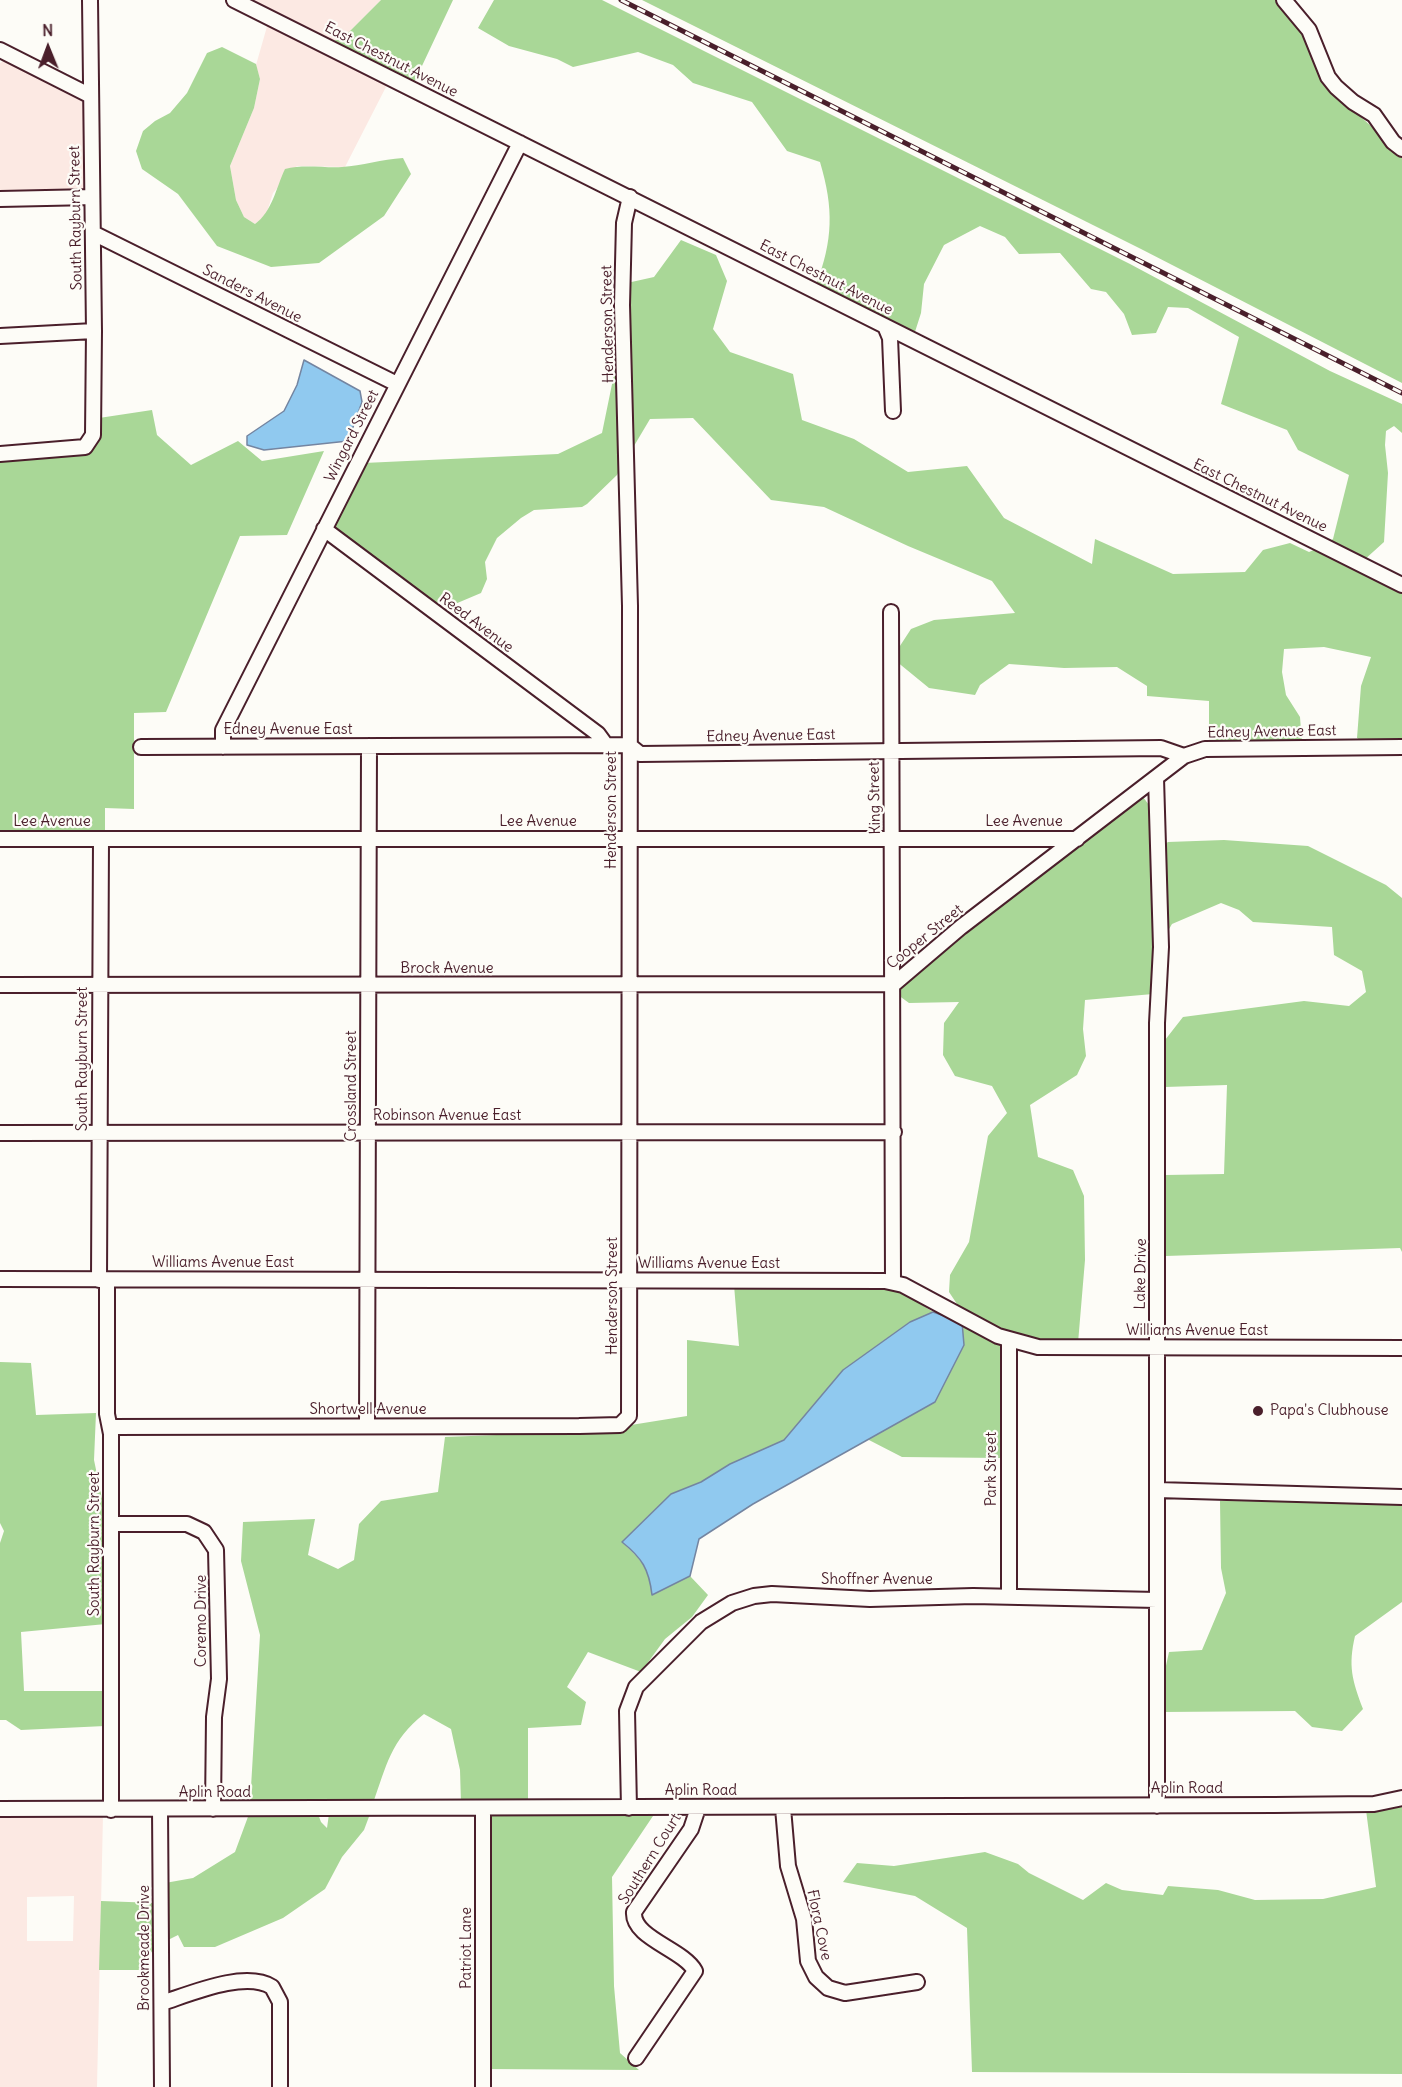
<!DOCTYPE html>
<html>
<head>
<meta charset="utf-8">
<style>
  body { margin:0 }
  #map { position:relative; width:1402px; height:2087px; overflow:hidden; background:#fdfcf7; font-family:Delius,sans-serif }
  canvas { display:block }
  .north { position:absolute; left:18px; top:18px; width:60px; height:60px; -webkit-text-stroke:4px #fdfcf7; paint-order:stroke; rotate:359deg; font-size:16px; font-weight:700; line-height:24px; text-align:center; color:#4a1f2b }
  .north::after { content:''; display:block; margin:auto; width:21px; height:27px; background:#4a1f2b; clip-path:polygon(50% 0,100% 100%,50% 72%,0 100%) }
</style>
</head>
<body>
<div id="map">
<canvas width="1402" height="2087"></canvas>
<div class="north">N</div>
</div>
<script>
const g = document.querySelector('canvas').getContext('2d');
g.lineJoin = 'round';
function paint(path, color) { g.fillStyle = color; g.fill(path, 'evenodd'); }
function stroke(path, color, width, dash) { g.strokeStyle = color; g.lineWidth = width; g.lineCap = dash ? 'butt' : 'round'; g.setLineDash(dash || []); g.stroke(path); }
function drawText(font, color, halo, rows, align = 'center') {
  g.font = font + ' Delius,sans-serif'; g.lineWidth = 4.5; g.setLineDash([]); g.textBaseline = 'middle'; g.strokeStyle = halo; g.fillStyle = color; for (const [text, x, y, turn = 0] of rows) {
    g.save(); g.translate(x, y); g.rotate((+turn || 0) * Math.PI / 180); g.textAlign = isNaN(turn) ? turn : align; if (halo) g.strokeText(text, 0, 0); g.fillText(text, 0, 0); g.restore();
  }
}
paint(new Path2D(`
  M245,0h136l-31,31 -19,12z
  M268,23l120,60 -43,84 -48,-1 -24,27 -7,22 -11,9 -11,-7 -8,-17 -6,-34 24,-58 6,-29 -4,-14z
  M6,59l81,42 1,91 -88,1v-130z
  M0,1814l103,1 -6,272h-97zM74,1896l-1,45h-46v-44z`), '#fce9e3');
paint(new Path2D(`
  M381,0h72l-40,85 -82,-42 19,-12z
  M494,0h108l528,264 200,107 72,33v29l-8,-7 -8,5 -1,14 3,28 -4,69 -21,19 -36,-18 6,-4 16,-64 -51,-25 -11,-20 -66,-26 18,-67 -51,-29 -20,-1 -12,26 -24,2 -8,-21 -18,-22 -15,-3 -31,-36 -41,1 -14,-17 -25,-11 -36,19 -20,39 -3,29 -7,22 -98,-50c17,-45 18,-76 4,-123l-33,-11 -35,-49 -59,-19 -20,-18 -35,-13 -65,15 -16,-8 -48,-13 -31,-18z
  M642,0h635l17,17 58,92 50,45v229l-261,-134z
  M222,47l34,17 4,15 -6,29 -24,58 6,34 8,17 11,7c17,-12 21,-36 30,-55 18,-5 38,-1 57,-2 20,-1 40,-8 61,-9l8,16 -27,42 -65,47 -48,4 -54,-21 -39,-52 -36,-25 -6,-18 7,-20 12,-10 15,-8 17,-20 20,-40z
  M681,240l35,15 11,26 -14,48 17,23 63,22 9,46 52,19 54,33 59,-6 37,52 88,46 3,-25 78,35 72,-2 18,-22 27,-7 19,9 7,-3 86,42v150l-39,1 -6,-4 4,-52 10,-29 -47,-10 -40,2 -2,23 4,23 14,22 2,26 -93,1v-43l-62,-5v-10l-30,-19 -53,1 -55,-4 -29,21 -5,10 -46,-7 -33,-27v-9l15,-23 23,-9 81,-7 -23,-32 -84,-35 -84,-39 -53,-7 -78,-82 -43,1 -19,32 -4,-168 27,-6z
  M619,350l4,114 -6,11 -30,29 -5,3 -48,3 -13,8 -24,20 -12,24 2,17 -6,14 -26,11 -27,-2 -98,-74 14,-19 20,-46 194,-9 44,-21z
  M152,410l5,25 34,30 47,-24 24,20 62,-10 -37,84 -47,1 -74,176 -32,1v96l-29,-1v26h-105v-375l98,-15 1,-26z
  M1143,797l9,12 4,138 -3,47 -68,6 -2,29 3,27 -9,19 -47,30 8,52 35,13 11,26 1,64 -7,83h-28l-41,-8 -48,-25 -12,-18 1,-17 19,-33 19,-106 19,-23 -15,-27 -37,-10 -12,-21 1,-32 15,-21 -50,1 -11,-8v-8l66,-55z
  M1224,840l84,6 78,39 16,13v354l-2,-4 -234,8v-81l58,-1 3,-89 -62,2v-47l18,-23 121,-16 45,5 17,-14 -4,-21 -28,-16 -2,-28 -79,-5 -14,-12 -18,-7 -49,21 -7,12 -4,-89 7,-5z
  M734,1285l160,2 39,25 -23,10 -67,48 -59,70 -54,24 -29,18 -30,12 -49,48c20,19 27,24 30,53l38,-19 18,19 -16,22 -27,22 -24,33 -53,-20 -21,35 19,15 -5,23 -53,3v75h-67l-1,-33 -9,-41 -27,-15c-34,27 -37,51 -51,89l-123,1 10,-169 -19,-74 2,-39 72,-3 -7,36 30,14 16,-9 5,-36 22,-23 57,-9 7,-55 180,-7 6,-5 56,-9v-76l52,6z
  M962,1322l42,22 -3,114 -99,-1 -35,-18 68,-37z
  M0,1362l31,1 5,52 60,-2 -2,47 11,53 1,111 -85,8 3,59h82l-1,35 -84,4 -15,-10h-6v-177l4,-12 -4,-8z
  M1220,1501l182,1v100l-47,34c-7,30 -3,44 8,73l-21,22 -30,-4 -17,-16 -132,1 -1,-28 7,-32 33,-2 24,-57 -5,-25z
  M1402,1804v270l-430,-2 -5,-144 -52,-32 -72,-14 14,-19 37,3 91,-14 33,12 11,9 54,27 23,-17 16,7 41,5 5,-9 50,4 37,10 68,-1 53,-12 -10,-77z
  M488,1813h167l-43,64 2,109 6,67 19,17 -151,-1z
  M249,1814h69l3,8 6,6 2,-14h41l-6,16 -22,27 -17,32 -42,29 -68,29h-31l-6,-12 -12,6 -1,-58 28,-5 42,-26z
  M101,1901l55,2 -1,43 -14,24h-42z`), '#a9d797');
const water = new Path2D(`
  M304,360l56,31 2,11 -14,39 -84,9 -17,-5v-9l37,-25 13,-26z
  M933,1312l29,10 2,23 -29,57 -182,102 -54,35 -9,37 -38,19c-3,-26 -10,-37 -30,-53l49,-48 30,-12 29,-18 54,-24 59,-70 67,-48z`);
paint(water, '#90c9ef');
stroke(water, '#7485a1', 1.5);
const minor = new Path2D(`
  M234,0l1168,585
  M1284,0l25,30 19,47 8,10 17,15 21,13 19,27 9,7
  M0,50l91,46
  M0,199l92,-2
  M93,233l304,151
  M885,326l5,12 3,73
  M0,336l94,-5
  M0,454l85,-7 8,-12 1,-104 -4,-331
  M324,529l274,205 8,11
  M891,612l2,670
  M141,747l488,-2 11,9 521,-6 23,8
  M223,747v-17l297,-587
  M1156,778l5,169 -4,76v783
  M0,839h1077
  M894,984l67,-57 223,-171 21,-7 197,-2
  M0,985l894,-1
  M0,1133l894,-1
  M0,1279l885,2 18,4 95,51 40,11 364,1
  M99,1280l2,-441
  M107,1280v134l4,20v376
  M1009,1340v257
  M367,1426l2,-680
  M110,1427l469,-1 41,-1 9,-9 1,-810 -8,-301 2,-82 6,-26
  M1157,1490l245,7
  M111,1524h76l17,8 12,18 3,129 -5,38 -1,92
  M483,1808v279
  M629,1808l-2,-97 9,-24 65,-65 31,-19 22,-7 18,-2 98,5 103,-3 184,4
  M783,1808l5,58 16,53 4,42 8,16 12,11 17,5 72,-11
  M0,1809l1274,-4 100,-1 28,-6
  M160,1809l2,278
  M162,2003c28,-9 83,-33 110,-16l8,15v85
  M636,2058l59,-87c-12,-22 -63,-33 -61,-59l57,-83 7,-21`);
stroke(minor, '#4a1f2b', 18);
stroke(minor, '#fdfcf7', 14);
const rail = new Path2D(`
  M621,0l781,393`);
stroke(rail, '#4a1f2b', 5);
stroke(rail, '#fdfcf7', 3, [9]);
for (const [x, y, r, color] of [
  [1258,1411,6,"#4a1f2b"]
]) { const dot = new Path2D(); dot.arc(x, y, r, 0, 2 * Math.PI); g.fillStyle = color; g.fill(dot); stroke(dot, '#fdfcf7', 2); }
drawText('15px', '#4a1f2b', '#fdfcf7', [
  ["East Chestnut Avenue",391,60,27],
  ["South Rayburn Street",76,218,-91],
  ["East Chestnut Avenue",826,278,27],
  ["Sanders Avenue",252,294,27],
  ["Henderson Street",608,324,-91],
  ["Wingard Street",352,436,-63],
  ["East Chestnut Avenue",1260,496,26],
  ["Reed Avenue",476,623,37],
  ["Edney Avenue East",288,730],
  ["Edney Avenue East",1272,732,-1],
  ["Edney Avenue East",771,736,-1],
  ["King Street",875,798,-91],
  ["Henderson Street",612,810,-90],
  ["Lee Avenue",52,822],
  ["Lee Avenue",538,822],
  ["Lee Avenue",1024,822],
  ["Cooper Street",925,937,-39],
  ["Brock Avenue",447,969],
  ["South Rayburn Street",83,1059,-90],
  ["Crossland Street",352,1086,-90],
  ["Robinson Avenue East",447,1116],
  ["Williams Avenue East",223,1263],
  ["Williams Avenue East",709,1264],
  ["Lake Drive",1141,1274,-89],
  ["Henderson Street",613,1296,-90],
  ["Williams Avenue East",1197,1331],
  ["Shortwell Avenue",368,1410],
  ["Park Street",992,1469,-90],
  ["South Rayburn Street",95,1544,-90],
  ["Shoffner Avenue",877,1580],
  ["Coremo Drive",202,1621,-90],
  ["Aplin Road",1187,1789],
  ["Aplin Road",701,1791],
  ["Aplin Road",215,1793],
  ["Southern Court",650,1859,-58],
  ["Flora Cove",819,1925,78],
  ["Brookmeade Drive",145,1948,-90],
  ["Patriot Lane",467,1948,-90]
]);
drawText('15px', '#4a1f2b', '#fdfcf7', [
  ["Papa's Clubhouse",1270,1411]
], 'left');
</script>
</body>
</html>
